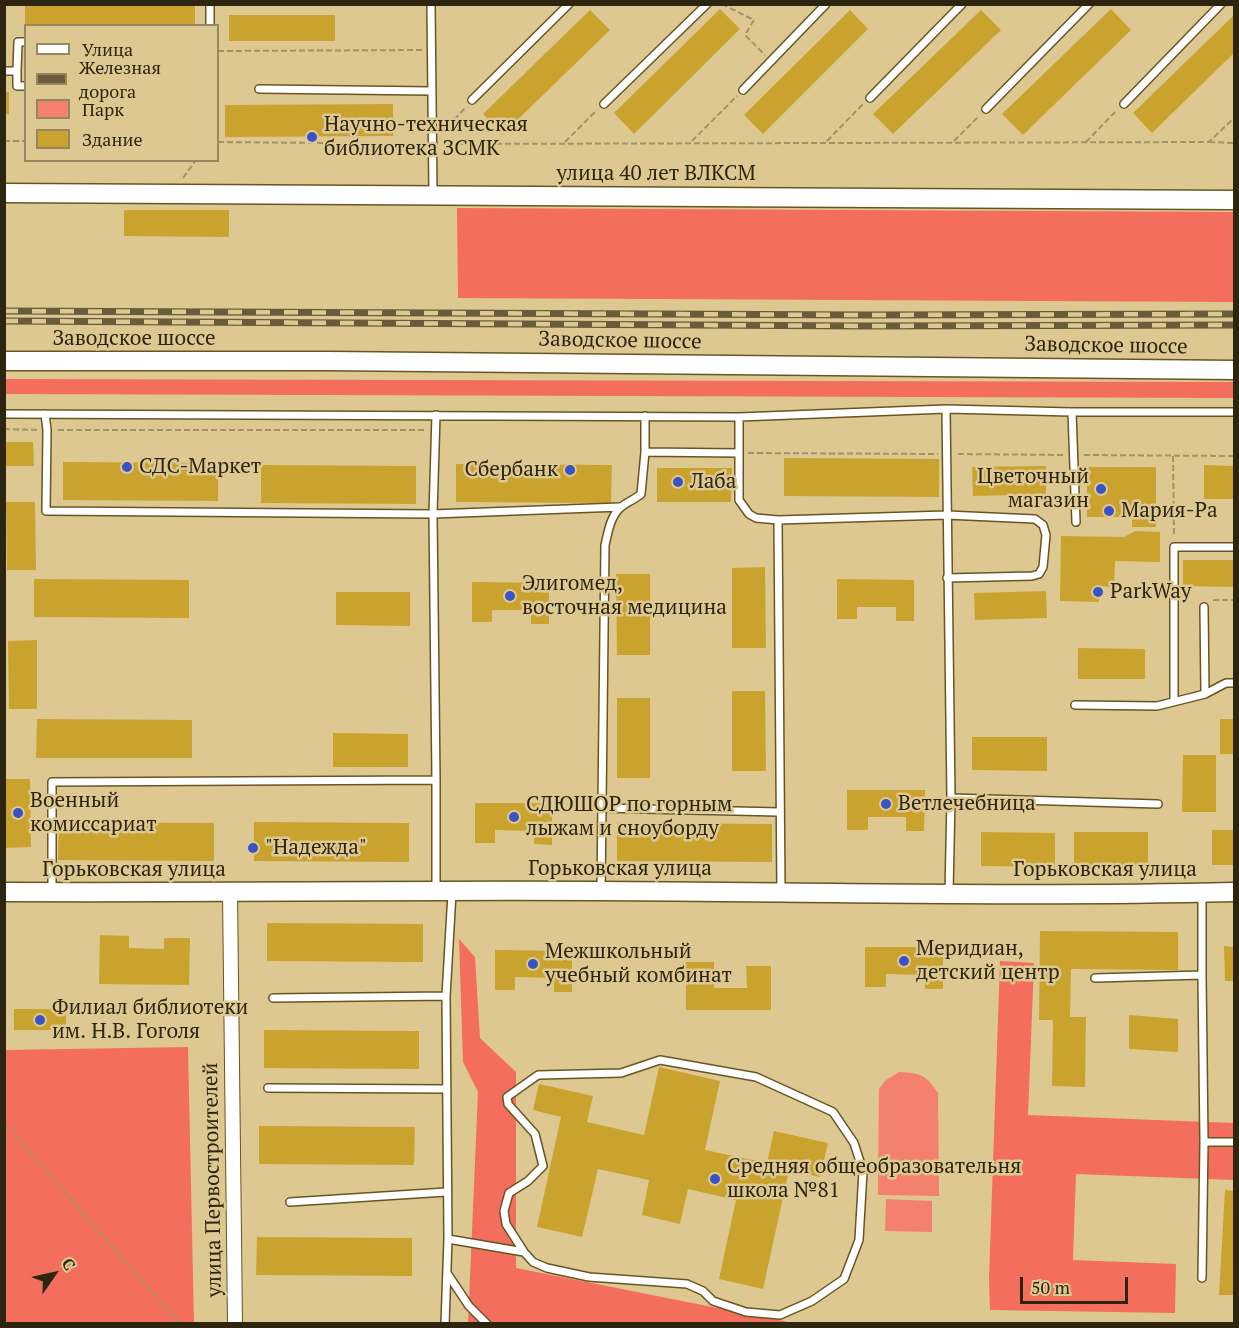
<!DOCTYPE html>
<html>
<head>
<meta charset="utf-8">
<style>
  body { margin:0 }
  #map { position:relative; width:1239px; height:1328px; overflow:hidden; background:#ddc892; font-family:"PT Serif",serif }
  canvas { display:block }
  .frame { position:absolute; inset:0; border:6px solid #2d250f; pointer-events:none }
  .legend { position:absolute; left:24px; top:24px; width:195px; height:138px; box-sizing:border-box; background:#ddc892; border:2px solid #97875e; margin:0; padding:8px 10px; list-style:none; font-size:18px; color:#2d250f }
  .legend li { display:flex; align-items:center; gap:12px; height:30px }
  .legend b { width:30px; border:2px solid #97875e }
  .north { position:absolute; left:24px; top:1244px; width:60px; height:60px; -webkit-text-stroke:4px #ddc892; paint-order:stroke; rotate:56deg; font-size:16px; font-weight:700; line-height:24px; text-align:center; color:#2d250f }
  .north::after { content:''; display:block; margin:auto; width:21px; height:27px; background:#2d250f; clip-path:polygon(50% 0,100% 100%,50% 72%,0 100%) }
  .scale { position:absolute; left:1020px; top:1277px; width:108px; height:27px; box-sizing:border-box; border:3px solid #2d250f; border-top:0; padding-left:8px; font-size:18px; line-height:21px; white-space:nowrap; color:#2d250f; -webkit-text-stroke:4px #ddc892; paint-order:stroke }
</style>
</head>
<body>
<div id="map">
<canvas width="1239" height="1328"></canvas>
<div class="frame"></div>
<ul class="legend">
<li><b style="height:8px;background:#fff"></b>Улица</li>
<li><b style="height:8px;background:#685c3b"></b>Железная дорога</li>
<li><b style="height:16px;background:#f48070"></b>Парк</li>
<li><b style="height:16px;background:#caa32e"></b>Здание</li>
</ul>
<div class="north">С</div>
<div class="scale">50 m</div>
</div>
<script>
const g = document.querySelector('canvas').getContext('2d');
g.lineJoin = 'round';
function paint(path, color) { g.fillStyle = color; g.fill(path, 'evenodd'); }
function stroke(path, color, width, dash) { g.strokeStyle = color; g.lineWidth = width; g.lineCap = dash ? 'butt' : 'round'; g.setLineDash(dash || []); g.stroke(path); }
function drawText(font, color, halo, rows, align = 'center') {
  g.font = font + ' "PT Serif",serif'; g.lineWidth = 5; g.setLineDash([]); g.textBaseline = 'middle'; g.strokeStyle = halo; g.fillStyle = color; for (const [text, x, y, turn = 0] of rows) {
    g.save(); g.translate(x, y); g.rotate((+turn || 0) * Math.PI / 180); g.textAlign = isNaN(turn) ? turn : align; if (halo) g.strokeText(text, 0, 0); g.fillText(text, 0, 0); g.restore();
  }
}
paint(new Path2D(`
  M899,1072c22,1 27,3 39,21l1,103 -61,-1 1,-106 7,-9z
  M886,1199l46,2v31l-47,-1z`), '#f48070');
paint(new Path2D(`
  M457,208l777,4v90l-776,-4z
  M5,379l1229,3v16l-1229,-4z
  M459,939l16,18 5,81 36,34v196l277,55h-325l10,-231 -15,-30z
  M1000,961l34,2 -6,152 206,8v57l-158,-6 -3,86 103,4 -1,49 -185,-3 -1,-32z
  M188,1047l6,276h-189v-273z`), '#f46e5d');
paint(new Path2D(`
  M25,4l170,2v20h-170z
  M720,9l20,20 -106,105 -20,-21z
  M1111,9l20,21 -108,105 -21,-21z
  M590,10l20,20 -107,104 -20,-20z
  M850,10l18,19 -105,105 -19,-19z
  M981,10l20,20 -108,104 -20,-20z
  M229,15h106v26h-106z
  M1234,15v38l-82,80 -19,-20z
  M4,92h5v22h-5z
  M393,104v32l-168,1v-32z
  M124,210h105v27l-105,-1z
  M4,442h29l1,24h-30z
  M784,458l155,1v38l-155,-1z
  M63,462l155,1v38l-155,-1z
  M456,464l156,1 -1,38 -155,-1z
  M261,465l155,1v38l-155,-1z
  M1204,465l30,1v33h-30z
  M1046,466v28l-73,2 -1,-29z
  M1087,467h69v60h-24v-10h-45z
  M657,468h75l-1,34h-74z
  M6,502h29l1,68h-29z
  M1135,531l25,1v30l-45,-1 -1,26 -15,-1v16l-39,-1 1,-65 63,1z
  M1183,560h51v27l-51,-1z
  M765,567l1,81h-34v-80z
  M616,574h34v81h-33z
  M34,579l155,1v38l-155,-1z
  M837,579l77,1v41h-18v-14h-39v12h-20z
  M472,582l77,1v41h-18v-14h-39v12h-20z
  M1046,591l1,27 -72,2 -1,-27z
  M336,592h74v34l-74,-1z
  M37,640v69h-28l-1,-68z
  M1078,648l67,1v30h-67z
  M732,691h33l1,80h-34z
  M617,698h33v80h-33z
  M37,719l155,1v38h-156z
  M1220,719h14v35h-14z
  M333,733l75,1v33h-75z
  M972,737h75v34l-75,-1z
  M1183,755h33v57h-34z
  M4,779h26l1,68 -27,1z
  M847,790h78l-1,41h-18v-14h-38v13h-21z
  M475,803h77v42l-18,-1v-13l-39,-1v13h-20z
  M59,822l155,1v38l-156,-1z
  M254,822l155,1v39l-155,-1z
  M617,823l155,1v38l-155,-1z
  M1212,830h22v35h-22z
  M981,832l74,1v34l-74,-1z
  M1074,832h74v34l-74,-1z
  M267,923l156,1v38l-156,-1z
  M1040,931l138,1v38l-107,-1 -1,48h16l-1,70 -33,-1 1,-66h-14z
  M100,935l29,1v12l35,1v-11h26l-1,47 -90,-1z
  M1224,946l10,1v34h-9z
  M865,947h78v42h-18v-14l-39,-1v13h-21z
  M495,950l77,1v41h-18v-14l-39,-1v13h-20z
  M686,962h28v26h33l-1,-22h25v44h-85z
  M14,1009h52v21h-52z
  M1129,1015l49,4v33l-49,-3z
  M264,1030l155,1v38l-155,-1z
  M659,1067l61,14 -15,69 62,13 7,-32 54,12 -8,34 -31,-7 -26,119 -44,-10 17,-79 -48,-11 -8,35 -38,-9 7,-35 -51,-11 -16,68 -45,-10 24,-110 -28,-7 6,-26 54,12 -6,26 57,13z
  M259,1126l156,1 -1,38 -155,-1z
  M1225,1190l9,1v104h-15z
  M257,1237l155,1v38l-156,-1z`), '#caa32e');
const lane = new Path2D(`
  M431,4l2,189
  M210,26v-22
  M4,71h13v15h9
  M17,71l1,-29h8
  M259,89l173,2
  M743,90l83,-86
  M870,98l92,-94
  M472,100l97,-96
  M604,104l103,-100
  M1124,104l97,-100
  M986,109l103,-105
  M946,409l5,389 -2,95
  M1072,412l4,110
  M4,414l735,3 207,-8 126,3h162
  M45,414l2,16 -1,81 387,3 187,-7
  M436,415l-3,99 3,266
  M739,417v83l10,14 7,4 22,2 3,372
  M645,452l94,1
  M778,520l169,-5 88,4 8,6 3,10 -3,32 -4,7 -7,2 -85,2
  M1204,607l1,87
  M1174,701v-154h60
  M1075,705l82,1 48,-12 21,-11h8
  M951,798l207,6
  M602,808l177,4
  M601,890l4,-345c3,-12 5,-28 15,-37 5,-5 14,-8 21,-14l4,-42v-36
  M52,892v-110l384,-2v110
  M1202,975l2,167 -2,136
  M1095,978l107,-3v-82
  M273,998l173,-2
  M268,1088l177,1
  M1204,1142h30
  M290,1202l156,-10
  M448,1239l76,13 9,10 14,6 42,9 98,7 16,7 10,10 33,11 34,3 32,-14 32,-22 15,-39 4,-69 -9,-28 -21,-31 -77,-35 -96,-17 -39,13 -83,2 -31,22 1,7 27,30 8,32 -15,15 -19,12 -5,18 2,13 18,28
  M447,1273l22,33 18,18
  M445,1324l3,-85 -2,-243 6,-103`);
const street = new Path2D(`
  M230,892l5,432`);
const secondary = new Path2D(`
  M4,193l1230,7
  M4,361h324l906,9
  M4,892c198,1 396,-2 594,-1 212,1 424,6 636,1`);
stroke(lane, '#685521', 10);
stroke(street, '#685521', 16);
stroke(secondary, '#685521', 21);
stroke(new Path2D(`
  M722,4l32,16 -9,15 20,20
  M218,51l204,-1
  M442,133l23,-25
  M4,141h22
  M692,141l45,-45
  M827,141l36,-37
  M954,141l24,-24
  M218,142l204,2
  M565,142l32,-32
  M1086,142l31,-32
  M1209,142l25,1
  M442,144l767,-2 25,-24
  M183,178l13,-18
  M4,429l34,1
  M58,430h367
  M748,453l190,1
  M958,454l106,1
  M1084,455l150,1
  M1173,456l1,81
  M1213,600h21
  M4,1123l176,201`), '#a39267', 2, [6, 3]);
stroke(lane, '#fff', 7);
stroke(street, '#fff', 14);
stroke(secondary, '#fff', 18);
const rail = new Path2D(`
  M4,311l864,4 366,-1
  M4,321l863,5 367,-1`);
stroke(rail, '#685c3b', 7);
stroke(rail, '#ddc892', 4.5, [14]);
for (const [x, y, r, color] of [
  [312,137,6,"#3952c4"],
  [127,467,6,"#3952c4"],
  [570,470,6,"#3952c4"],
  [678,482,6,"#3952c4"],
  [1101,489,6,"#3952c4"],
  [1109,511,6,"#3952c4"],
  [1098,592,6,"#3952c4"],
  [510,596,6,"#3952c4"],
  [886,804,6,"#3952c4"],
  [18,813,6,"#3952c4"],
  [514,817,6,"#3952c4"],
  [253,848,6,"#3952c4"],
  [904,961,6,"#3952c4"],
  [533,964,6,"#3952c4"],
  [40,1020,6,"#3952c4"],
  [715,1179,6,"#3952c4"]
]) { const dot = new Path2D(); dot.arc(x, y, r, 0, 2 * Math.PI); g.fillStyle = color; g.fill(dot); stroke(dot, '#ddc892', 2); }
drawText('21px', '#2d250f', '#ddc892', [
  ["Научно-техническая",324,125],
  ["библиотека ЗСМК",324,149],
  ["СДС-Маркет",139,467],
  ["Сбербанк",558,470,"right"],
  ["Цветочный",1089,477,"right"],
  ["магазин",1089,501,"right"],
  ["Лаба",690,482],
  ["Мария-Ра",1121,511],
  ["Элигомед,",522,584],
  ["восточная медицина",522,608],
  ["ParkWay",1110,592],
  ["Военный",30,801],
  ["комиссариат",30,825],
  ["Ветлечебница",898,804],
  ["СДЮШОР по горным",526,805],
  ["лыжам и сноуборду",526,829],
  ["\"Надежда\"",265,848],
  ["Меридиан,",916,949],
  ["детский центр",916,973],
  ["Межшкольный",545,952],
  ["учебный комбинат",545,976],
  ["Филиал библиотеки",52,1008],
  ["им. Н.В. Гоголя",52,1032],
  ["Средняя общеобразовательня",727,1167],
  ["школа №81",727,1191]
], 'left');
drawText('21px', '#2d250f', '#ddc892', [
  ["улица 40 лет ВЛКСМ",656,174],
  ["Заводское шоссе",134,339],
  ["Заводское шоссе",620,341,1],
  ["Заводское шоссе",1106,346,1],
  ["Горьковская улица",620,869],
  ["Горьковская улица",134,870],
  ["Горьковская улица",1105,870],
  ["улица Первостроителей",213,1180,-91]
]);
</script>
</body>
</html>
